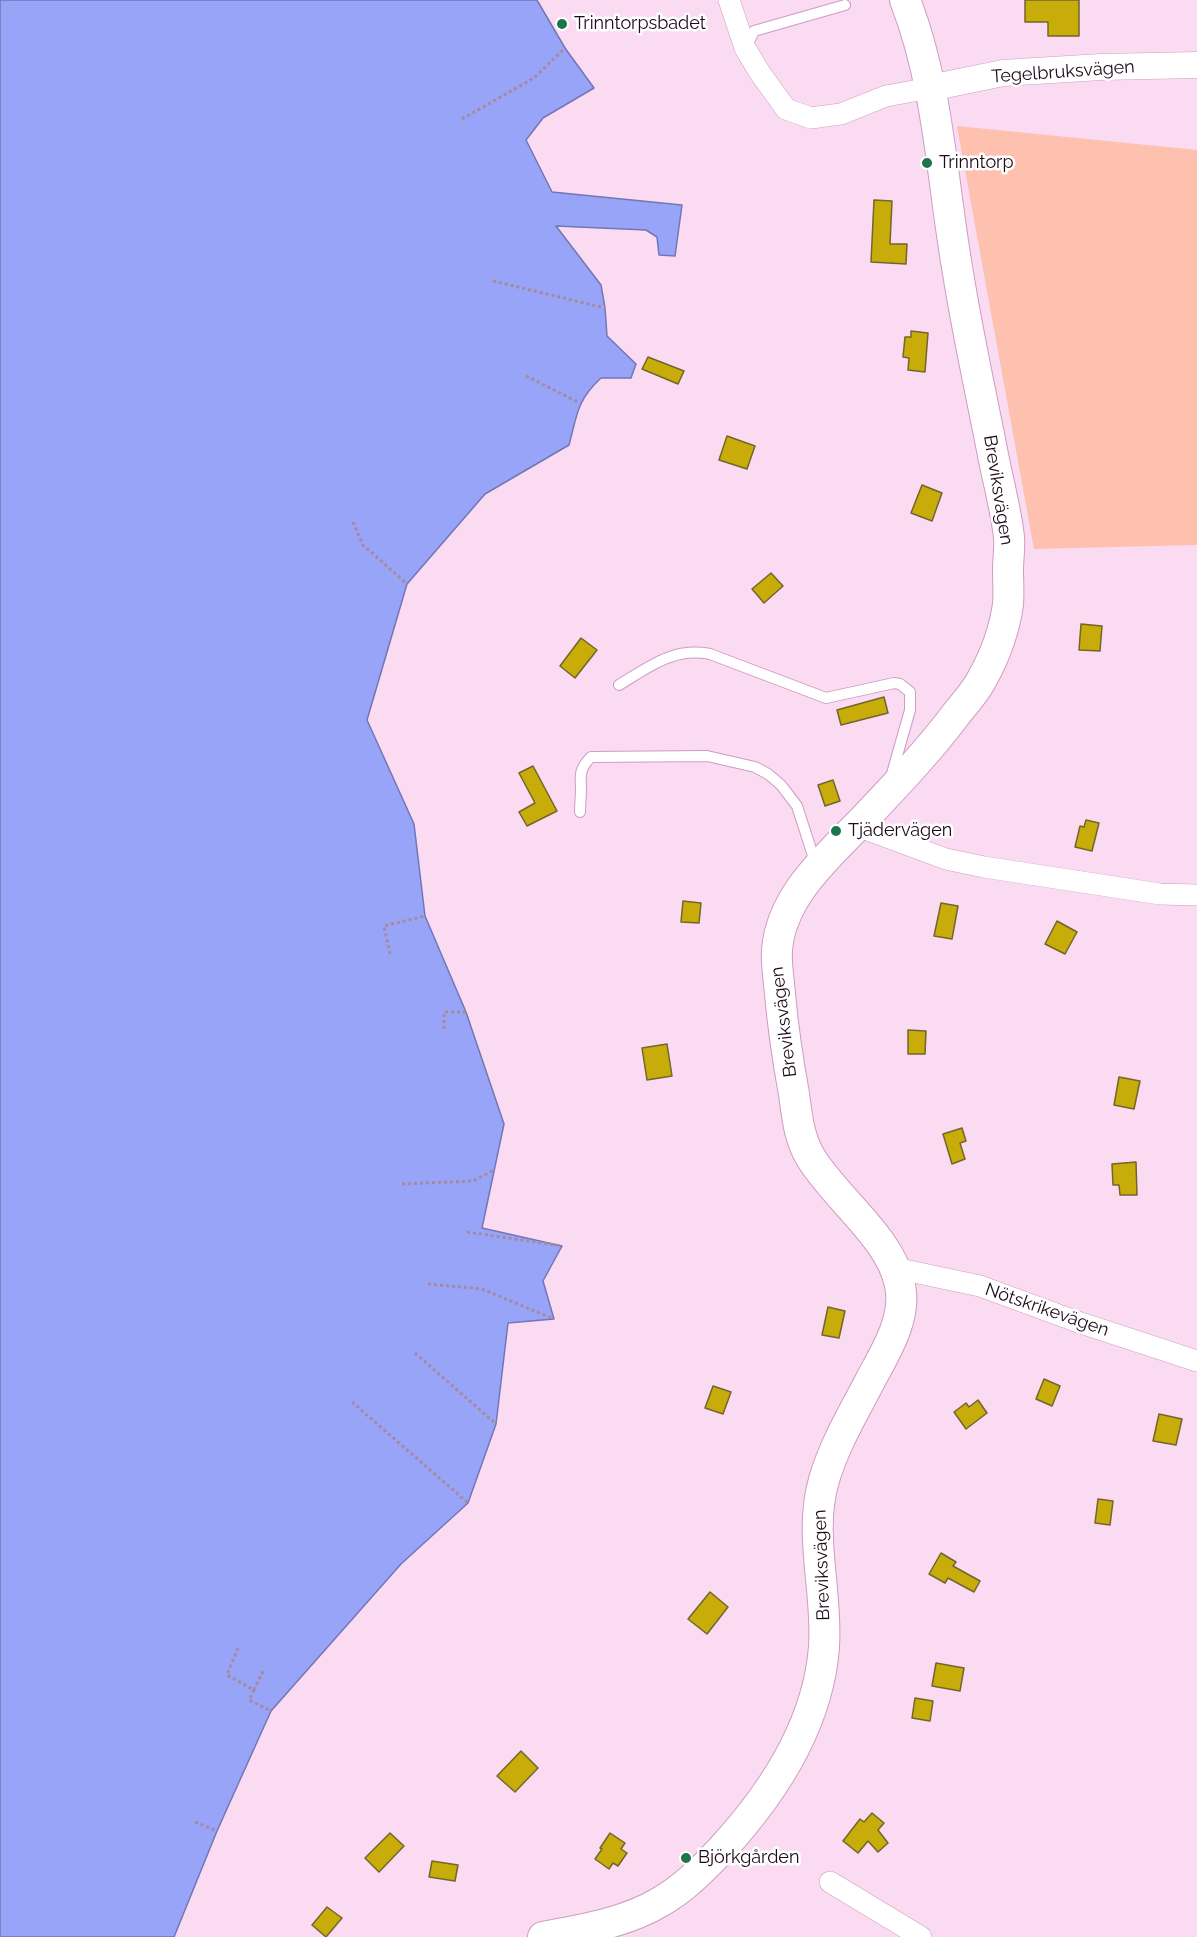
<!DOCTYPE html>
<html>
<head>
<meta charset="utf-8">
<style>
  body { margin:0 }
  canvas { display:block; background:#fbdbf1 }
</style>
</head>
<body>
<canvas width="1197" height="1937"></canvas>
<script>
const g = document.querySelector('canvas').getContext('2d');
g.lineJoin = 'round';
function paint(path, color) { g.fillStyle = color; g.fill(path, 'evenodd'); }
function stroke(path, color, width, dash) { g.strokeStyle = color; g.lineWidth = width; g.lineCap = dash ? 'butt' : 'round'; g.setLineDash(dash || []); g.stroke(path); }
function drawText(font, color, halo, rows, align = 'center') {
  g.font = font + ' Raleway,sans-serif'; g.lineWidth = 5; g.setLineDash([]); g.textBaseline = 'middle'; g.strokeStyle = halo; g.fillStyle = color; for (const [text, x, y, turn = 0] of rows) {
    g.save(); g.translate(x, y); g.rotate((+turn || 0) * Math.PI / 180); g.textAlign = isNaN(turn) ? turn : align; if (halo) g.strokeText(text, 0, 0); g.fillText(text, 0, 0); g.restore();
  }
}
paint(new Path2D(`
  M957,126l240,24v395l-163,4z`), '#ffc1af');
const water = new Path2D(`
  M0,0h537l28,48 29,40 -51,30 -17,22 26,52 130,13 -7,51 -16,-1 -2,-18 -11,-7 -90,-4 45,59 4,23 2,28 29,28 -5,14h-30c-24,22 -24,37 -32,67l-84,49 -78,90 -40,136 47,104 11,92 41,96 38,112 -22,104 80,18 -19,35 11,38 -46,4 -12,101 -28,79 -67,61 -130,147 -54,120 -43,106h-174z`);
paint(water, '#98a4f8');
stroke(water, '#7376b5', 1.5);
const building = new Path2D(`
  M1025,0h54v36h-31v-14h-23z
  M874,200l18,1 -2,43h17l-1,20 -35,-2z
  M911,331l17,2 -3,39 -17,-2 1,-12 -6,-1 2,-20h6z
  M648,357l36,14 -6,13 -36,-15z
  M727,436l28,10 -8,23 -28,-9z
  M922,485l20,8 -10,28 -21,-8z
  M771,573l12,13 -19,17 -12,-14z
  M1081,624l21,2 -2,25 -21,-1z
  M581,638l16,12 -22,28 -15,-12z
  M884,697l4,16 -47,12 -4,-15z
  M533,766l24,45 -30,15 -8,-14 16,-9 -16,-30z
  M833,780l7,21 -15,5 -7,-21z
  M1086,820l13,3 -7,28 -17,-4 5,-21 4,1z
  M683,901l18,2 -2,20 -18,-1z
  M941,903l17,3 -6,33 -18,-3z
  M1057,921l20,11 -12,22 -20,-10z
  M908,1030l18,1 -1,23h-17z
  M667,1044l5,32 -25,4 -5,-32z
  M1119,1077l21,4 -6,28 -20,-4z
  M962,1128l4,13 -6,2 5,16 -13,5 -9,-30z
  M1136,1162l1,33h-17l-1,-10h-6l-1,-21z
  M828,1307l17,4 -6,27 -17,-3z
  M1044,1379l16,7 -8,20 -16,-7z
  M713,1386l18,6 -8,22 -18,-6z
  M978,1400l9,13 -21,16 -12,-17 12,-9 3,4z
  M1159,1414l23,5 -6,26 -23,-4z
  M1098,1499l15,2 -3,24 -15,-2z
  M941,1553l15,9 -3,4 27,15 -6,11 -26,-14 -3,5 -16,-9z
  M710,1592l18,15 -21,27 -19,-15z
  M936,1663l28,5 -4,23 -28,-5z
  M915,1698l18,3 -3,20 -18,-3z
  M521,1751l17,17 -23,24 -18,-16z
  M872,1813l12,10 -6,7 10,13 -10,9 -10,-11 -10,12 -15,-12 17,-22 4,3z
  M390,1833l14,13 -25,26 -14,-14z
  M610,1833l15,10 -4,6 6,4 -9,13 -5,-3 -4,6 -14,-10 7,-10 -2,-1z
  M432,1861l26,4 -3,16 -26,-4z
  M327,1907l15,11 -16,19 -14,-12z`);
paint(building, '#c8ac09');
stroke(building, '#72652d', 1.5);
const service = new Path2D(`
  M746,48l8,-17 91,-26
  M619,685c30,-18 54,-38 91,-31l116,44 68,-15 6,1 10,8v18l-19,67
  M580,812c0,-8 1,-16 1,-24 -1,-14 -1,-20 10,-31l116,-1 48,11 13,7 13,11 16,21 19,59`);
const minor = new Path2D(`
  M729,0l16,48 15,25 26,36 25,9 30,-4 45,-18 44,-8
  M857,826l89,33 38,8 176,27 37,1
  M895,1268l85,18 98,36 119,39
  M830,1882l91,55`);
const tertiary = new Path2D(`
  M930,88l73,-15 98,-6 96,-2`);
const secondary = new Path2D(`
  M543,1937c40,-8 82,-14 117,-35 23,-13 42,-32 60,-51 52,-56 98,-125 104,-204 4,-56 -16,-113 0,-167 10,-35 30,-68 47,-101 15,-28 36,-61 29,-94 -9,-47 -64,-86 -89,-127 -12,-19 -14,-42 -17,-64 -6,-33 -11,-66 -14,-100 -1,-14 -4,-29 -3,-44 4,-53 49,-92 84,-128 33,-35 67,-70 96,-109 9,-11 20,-23 26,-36 12,-21 22,-49 25,-73 1,-11 0,-23 0,-34 0,-11 2,-23 1,-33 -3,-26 -10,-52 -15,-77 -12,-62 -26,-124 -36,-187 -16,-91 -19,-186 -53,-273`);
stroke(service, '#cf9cc1', 12);
stroke(minor, '#cf9cc1', 22);
stroke(tertiary, '#cf9cc1', 27);
stroke(secondary, '#cf9cc1', 32);
stroke(new Path2D(`
  M462,119l72,-41 31,-30
  M493,281l112,27
  M526,376l54,27
  M353,522l10,23 44,39
  M390,954l-6,-28 41,-10
  M444,1029v-17h22
  M402,1184l71,-3 21,-11
  M467,1232l95,14
  M428,1284l54,5 72,30
  M415,1353l81,71
  M352,1402l116,101
  M238,1648l-11,27 27,15 -5,10 22,11
  M254,1690l10,-21
  M195,1822l22,9`), '#a58a9d', 3, [3, 3]);
stroke(service, '#fff', 10);
stroke(minor, '#fff', 21);
stroke(tertiary, '#fff', 26);
stroke(secondary, '#fff', 30);
for (const [x, y, r, color] of [
  [562,24,6,"#1c764a"],
  [927,163,6,"#1c764a"],
  [836,831,6,"#1c764a"],
  [686,1858,6,"#1c764a"]
]) { const dot = new Path2D(); dot.arc(x, y, r, 0, 2 * Math.PI); g.fillStyle = color; g.fill(dot); stroke(dot, '#fff', 2); }
drawText('18px', '#1c0a18', '#fff', [
  ["Trinntorpsbadet",574,24],
  ["Trinntorp",939,163],
  ["Tjädervägen",848,831],
  ["Björkgården",698,1858]
], 'left');
drawText('18px', '#1c0a18', '#fff', [
  ["Tegelbruksvägen",1063,72,-4],
  ["Breviksvägen",998,490,81],
  ["Breviksvägen",784,1022,-97],
  ["Nötskrikevägen",1047,1310,19],
  ["Breviksvägen",822,1565,-92]
]);
</script>
</body>
</html>
